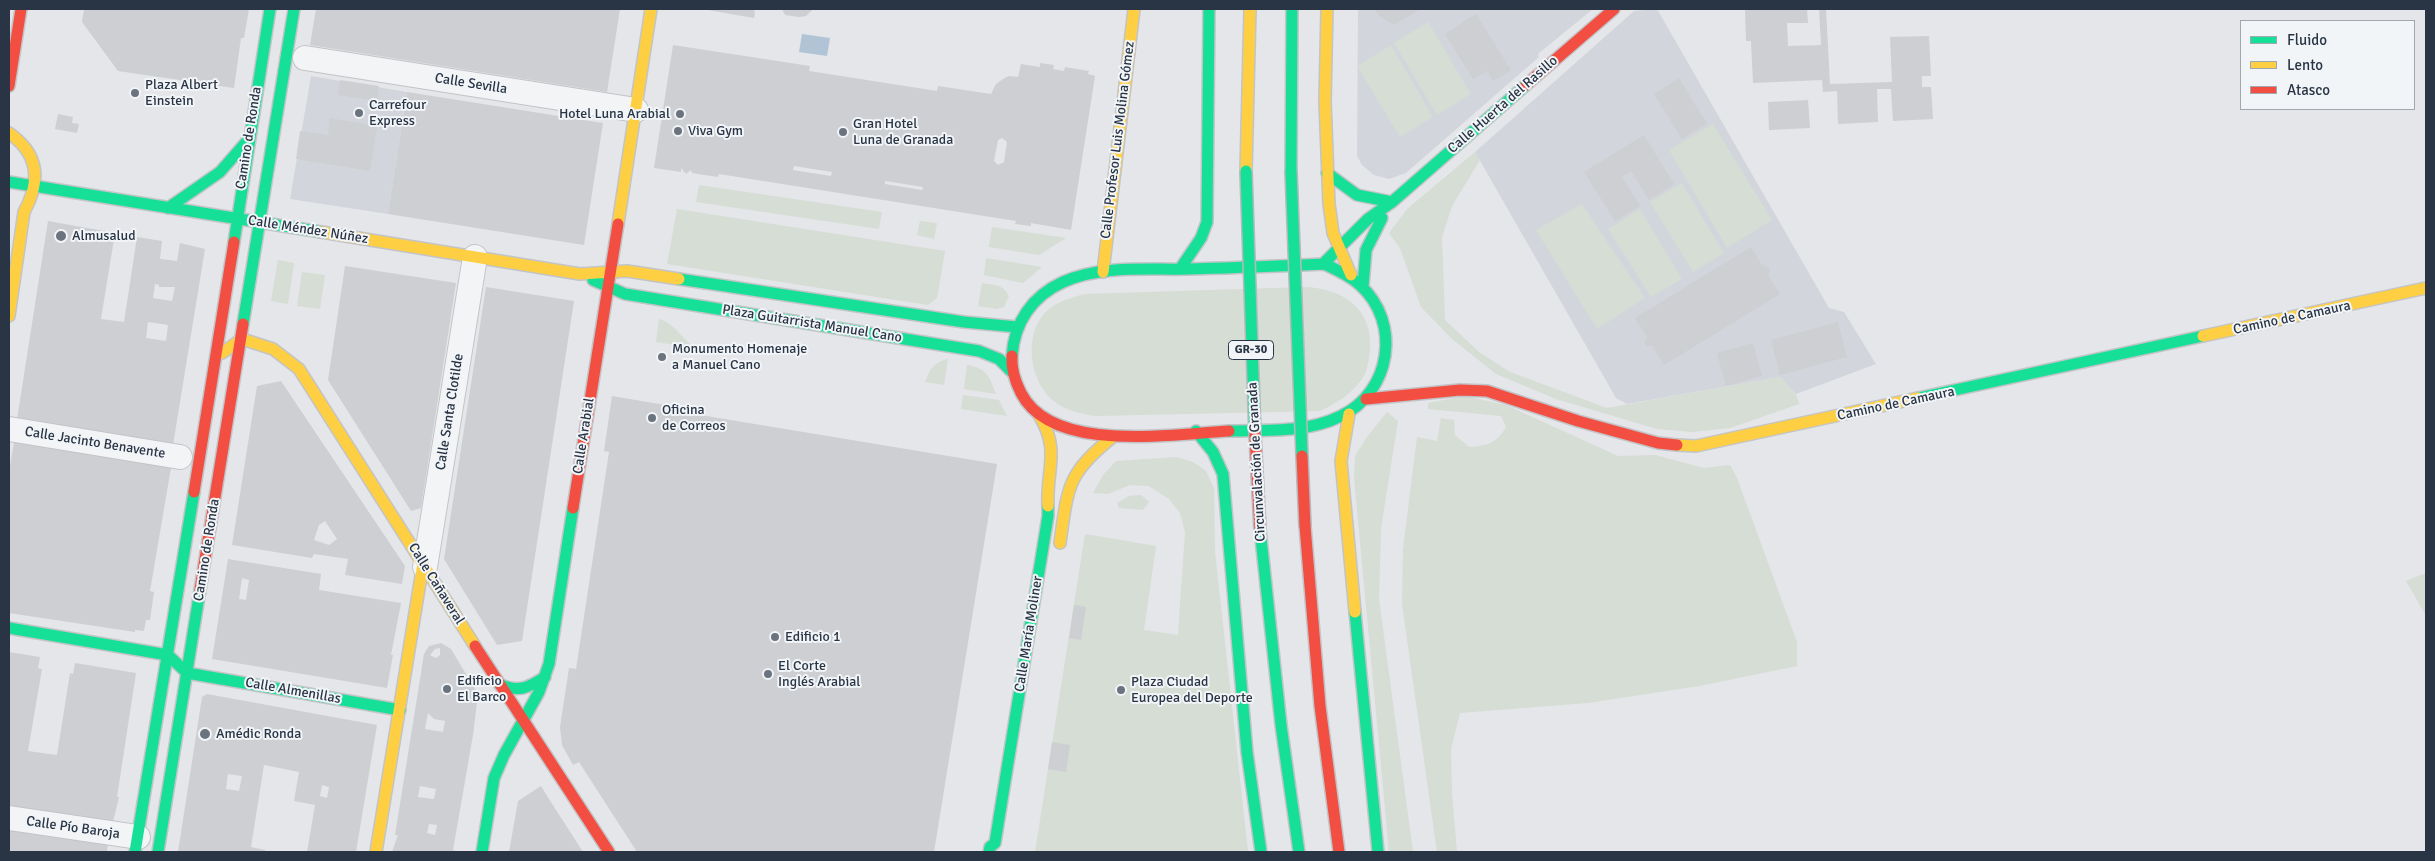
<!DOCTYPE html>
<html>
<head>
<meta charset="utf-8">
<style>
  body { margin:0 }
  #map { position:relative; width:2435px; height:861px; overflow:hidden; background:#e4e6e9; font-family:Signika,sans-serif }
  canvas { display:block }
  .frame { position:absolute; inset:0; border:10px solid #293545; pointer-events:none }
  .legend { position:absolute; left:2240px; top:20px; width:175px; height:90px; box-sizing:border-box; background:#f2f5f8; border:1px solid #a2a8b0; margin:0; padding:6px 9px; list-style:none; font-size:15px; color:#293545 }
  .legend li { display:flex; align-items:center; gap:10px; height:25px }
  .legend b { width:25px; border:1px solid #a2a8b0 }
</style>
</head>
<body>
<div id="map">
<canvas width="2435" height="861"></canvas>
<div class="frame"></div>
<ul class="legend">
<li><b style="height:6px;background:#16e098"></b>Fluido</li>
<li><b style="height:6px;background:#ffcf43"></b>Lento</li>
<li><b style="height:6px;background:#f24e42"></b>Atasco</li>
</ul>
</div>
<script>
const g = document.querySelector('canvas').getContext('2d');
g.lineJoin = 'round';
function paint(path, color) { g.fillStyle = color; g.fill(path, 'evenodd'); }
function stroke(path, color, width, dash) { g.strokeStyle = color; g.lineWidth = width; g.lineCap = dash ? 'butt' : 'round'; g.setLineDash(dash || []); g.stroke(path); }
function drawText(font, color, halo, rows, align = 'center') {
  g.font = font + ' Signika,sans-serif'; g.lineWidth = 4; g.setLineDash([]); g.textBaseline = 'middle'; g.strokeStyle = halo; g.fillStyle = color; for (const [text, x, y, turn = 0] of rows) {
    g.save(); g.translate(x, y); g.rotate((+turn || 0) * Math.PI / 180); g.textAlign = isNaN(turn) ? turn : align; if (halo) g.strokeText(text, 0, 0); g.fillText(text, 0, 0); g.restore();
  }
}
paint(new Path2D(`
  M1358,9h235l-55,45 1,3 -133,116 -17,6 -15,-4 -12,-10 -5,-9z
  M1657,9l172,299 15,4 32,52 -80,30 -16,-17 -153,27 -11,-6 -141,-246 159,-141z
  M311,76l96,16 -19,122 -98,-15z`), '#d2d6dc');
paint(new Path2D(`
  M1428,22l43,72 -34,21 -43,-72z
  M1391,45l42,72 -33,20 -43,-71z
  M1713,124l59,96 -45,28 -58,-98z
  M1475,152l5,8 -28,46 -10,31 3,83 34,32 31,20 97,36 173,-31 16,17 3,10 -69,24 -38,4 -35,-3 -101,-30 -60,-25 -44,-35 -31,-32 -21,-59 -11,-15 18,-24z
  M1682,183l42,70 -31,19 -43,-70z
  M699,185l183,27 -3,17 -183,-27z
  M1582,204l63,94 -48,31 -61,-99z
  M677,209l268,42 -8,47 -9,7 -261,-41z
  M1640,209l42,70 -31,18 -43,-68z
  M920,221l17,2 -3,16 -17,-4z
  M992,227l74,11 -27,17 -50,-8z
  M986,258l56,9 -19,16 -39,-8z
  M278,260l16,3 -6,41 -17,-3z
  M302,272l23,3 -5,34 -23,-3z
  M982,283c12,2 21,1 27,13l-5,11 -8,2 -18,-3z
  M1305,287c38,2 68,21 65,63 -1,8 -2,18 -6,26 -11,17 -27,27 -44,35l-225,5c-14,-3 -29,-5 -40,-14 -24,-18 -31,-60 -14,-84 10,-15 27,-19 43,-24z
  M659,319c17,5 23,21 37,29l-40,-6z
  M948,359l-4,26 -19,-3c5,-13 9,-20 23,-23z
  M967,365c21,4 22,11 29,29l-32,-5z
  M963,395l36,5 8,16 -46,-7z
  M1465,396l41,9 112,51 37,-1 49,13 26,-3 7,13 60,164v24l-98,20 -111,17 -128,10 -9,36 1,45 5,58h-20l-35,-248 1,-55 14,-112 20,4 4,-23 13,2 1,15 14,12c18,-1 27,-3 37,-20l-5,-11 -73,-7v-6z
  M1387,412l11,9 -17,107 -2,71 34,253h-24l-35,-374 1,-22 12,-19z
  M1176,457l17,5 13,9 8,17 1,63 33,301h-213l50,-318 71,12 -12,84 34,5 7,-103 -5,-19 -11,-14 -20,-13 -19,-1 -22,9 -15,-1 10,-18 13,-14z
  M1141,495l8,7 -6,8 -24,-2 -2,-5 12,-7z
  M2426,573v43l-20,-35z`), '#d5ddd4');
paint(new Path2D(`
  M802,34l28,4 -3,18 -28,-4z`), '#b1c4d5');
paint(new Path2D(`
  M81,9h168l-5,29h-3l-7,50 -116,-17 -36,-49 2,-12z
  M316,9h304l-13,83 -297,-47z
  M702,9h51l2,3 -1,6z
  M782,9h31l-7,7 -7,1 -14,-2z
  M1374,9h47l-27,16 -15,-10z
  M1745,9h62l1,14h-21l1,23 33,-1 -2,-36h7l4,75 62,-2 -2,-45 39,-1 2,40h-9v11h9l2,32 -40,2 -2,-32h-14l1,33 -40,2 -1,-33 -14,1 -1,-12 -69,3 -2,-42h-5z
  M1476,14l35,56 -18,11 -6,-10 -14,8 -28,-45z
  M673,45l137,21 -1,5 128,20 1,-5 53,8 5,-10 7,-5 6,-3 9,1 3,-13 19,3v-4l14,2 -1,4 11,2 1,-4 24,4 -1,3 7,2 -24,154 -40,-7v3l-16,-2 1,-3 -297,-47 -1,3 -26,-4 -1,-3 -5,4 -5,-6v4l-27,-4zM1002,138l5,4 -3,20 -6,3 -4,-4 4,-21zM794,166l38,6 -1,4 -38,-6zM885,181l38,6 -1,3 -37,-6z
  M1679,78l28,46 -25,15 -28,-45z
  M340,80l39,6 -2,15 -39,-6z
  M407,92l196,31 -19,122 -196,-31z
  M1808,100l2,28 -41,2 -1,-28z
  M58,114l15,3 -1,6 7,1 -2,9 -22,-4z
  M330,118l47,8 -7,45 -74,-12 4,-28 28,4z
  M1644,135l30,49 -25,16 -18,-29 -9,6 18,29 -25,15 -31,-49z
  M48,221l67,12 -14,86 23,3 13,-85 25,4 -2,18 17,2 3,-18 25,6 -33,202 -156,-25zM155,284l4,1v2h16l-3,14 -19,-3zM148,322l20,3 -2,16 -20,-3z
  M1751,247l11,18 8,3 -2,7 12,19 -116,71 -12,-19h-5l-3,-3 3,-6 -12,-19z
  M345,266l111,17 -35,225 -10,3 -83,-131z
  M486,287l88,14 -52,340 -25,4 -53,-86z
  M1838,322l9,35 -67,18 -9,-35z
  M1753,343l9,33 -36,10 -9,-33z
  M281,381l124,185 -3,18 -57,-9 3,-16 -34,-5 -2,4 -80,-13 25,-159zM325,521l12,18 -8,6 -15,-5 5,-15z
  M612,396l53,9 -1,4 333,55 -63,388h-297l-58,-90 -6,3 -11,-20 -2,-18 9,-59 7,1 33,-217 -5,-1z
  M15,437l74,11v7l9,1 1,-6 73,12 -22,129 4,1 -4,28h-4l-2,11 -9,-1v2l-126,-19v-142z
  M228,559l93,15 -2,16 82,13 -10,52h2l-6,33 -175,-29zM242,578l7,2 -3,20 -7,-1z
  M1074,605l12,2 -5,33 -12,-2z
  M441,643l10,6 27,45 -5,41 -20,115 5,2h-66l6,-17h-3l29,-181 5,-8zM440,648v7l-4,3 -6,-3 5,-6zM428,713l6,6 11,2 -2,11 -18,-3zM420,786l16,3 -2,10 -16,-2zM429,824l8,1 -2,10 -8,-2z
  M9,652l31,5 -2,11 4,1 -14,82 14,2 15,2 13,-82 3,1 2,-11 61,10 -19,124h2l-7,29 -103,-14z
  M207,694l170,31 -21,127h-49l8,-47 -21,-4 5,-29 -35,-7 -13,82 14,3v2h-87l24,-155zM228,774l14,2 -3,15 -13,-2zM322,785l7,2 -2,11 -7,-2z
  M1052,742l18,3 -4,27 -18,-3z
  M541,786l8,13 34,53h-74l9,-51z
  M9,825l99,16 -1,11h-98z`), '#cdcfd2');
const street = new Path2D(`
  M305,58l331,52
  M9,429l171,28
  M425,567l50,-310
  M9,818l129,19`);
const fast = new Path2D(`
  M1291,171l1,-162
  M1327,173l30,22 35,7
  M9,182l312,50
  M168,208l52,-36 28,-32
  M234,242l36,-233
  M1324,263l44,-44 24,-17 134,-117
  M1180,269l21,-31 6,-16 2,-213
  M679,279l285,43 53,5
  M593,280l32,14 354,57 20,8 12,12
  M1363,286l3,-36 16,-32
  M243,324l51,-315
  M1012,356c2,-33 20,-60 51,-74 37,-17 84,-12 124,-13 46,-1 91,-3 137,-5
  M1918,398l285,-62
  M1196,431l17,21 10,22 24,278 14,100
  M1229,431c38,-1 78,2 112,-15 50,-24 61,-93 19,-131 -11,-10 -23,-15 -36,-21
  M1260,529l21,196 18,127
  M1355,612l23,240
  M9,628l159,27 19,18 213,37
  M499,684c19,9 29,4 46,-7
  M135,852l59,-360
  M158,852l42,-262
  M482,852l12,-74 10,-23 35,-63 10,-28 24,-156
  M989,852l1,-5 5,-4 53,-327v-10`);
const slow = new Path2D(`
  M1327,9l-2,92 4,103 4,29 18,42
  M9,133c30,21 32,48 15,79l-15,104
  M1246,171l4,-162
  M618,224l33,-215
  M321,232l259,42 47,-3 52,8
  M1103,272l31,-263
  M2203,336l223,-48
  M222,353l20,-14 31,10 26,20 176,277
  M1349,414l-8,47 14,151
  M1039,415c22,36 7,54 9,91
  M1677,445l19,1 222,-48
  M1060,543c8,-57 7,-70 54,-107
  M376,852l47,-288`);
const jam = new Path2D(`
  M1526,85l88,-76
  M9,86l12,-77
  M1012,356c-1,13 3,25 9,37 31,61 151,41 208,38
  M1366,399l94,-9 27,1 91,30 80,22 19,2
  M194,492l40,-250
  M573,508l45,-284
  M1305,526l15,180 19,146
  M200,590l43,-266
  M475,646l134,206`);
stroke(street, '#c2c4c7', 26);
stroke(fast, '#c2c4c7', 14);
stroke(slow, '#c2c4c7', 14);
stroke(jam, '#c2c4c7', 14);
stroke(street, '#f3f4f6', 24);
stroke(fast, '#16e098', 11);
stroke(slow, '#ffcf43', 11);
stroke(jam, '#f24e42', 11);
const fastBridge = new Path2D(`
  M1246,171l9,264
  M1291,171l11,285`);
const jamBridge = new Path2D(`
  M1255,435l5,94
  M1302,456l3,70`);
stroke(fastBridge, '#b6b9be', 14, []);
stroke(jamBridge, '#b6b9be', 14, []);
stroke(fastBridge, '#16e098', 11);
stroke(jamBridge, '#f24e42', 11);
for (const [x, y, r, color] of [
  [135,93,5,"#6a737e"],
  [359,113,5,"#6a737e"],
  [680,114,5,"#6a737e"],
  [678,131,5,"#6a737e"],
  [843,132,5,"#6a737e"],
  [61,236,6,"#6a737e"],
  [662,357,5,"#6a737e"],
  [652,418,5,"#6a737e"],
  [775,637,5,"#6a737e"],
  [768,674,5,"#6a737e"],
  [447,689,5,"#6a737e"],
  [1121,690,5,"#6a737e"],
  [205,734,6,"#6a737e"]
]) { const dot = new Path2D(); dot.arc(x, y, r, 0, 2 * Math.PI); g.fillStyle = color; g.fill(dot); stroke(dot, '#f2f5f8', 2); }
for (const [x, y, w] of [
  [1251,350,45]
]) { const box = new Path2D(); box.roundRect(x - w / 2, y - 9.5, w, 19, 4); g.fillStyle = '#f2f5f8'; g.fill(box); stroke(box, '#293545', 1); }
drawText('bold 12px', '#293545', null, [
  ["GR-30",1251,350]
]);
drawText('14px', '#293545', '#f2f5f8', [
  ["Calle Sevilla",471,84,9],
  ["Calle Huerta del Rasillo",1503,105,-41],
  ["Camino de Ronda",249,138,-81],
  ["Calle Profesor Luis Molina Gómez",1118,140,-83],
  ["Calle Méndez Núñez",308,230,9],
  ["Camino de Camaura",2292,318,-12],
  ["Plaza Guitarrista Manuel Cano",812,324,9],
  ["Camino de Camaura",1896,404,-12],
  ["Calle Santa Clotilde",450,412,-81],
  ["Calle Arabial",584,436,-81],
  ["Calle Jacinto Benavente",95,443,9],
  ["Circunvalación de Granada",1257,462,-93],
  ["Camino de Ronda",207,550,-81],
  ["Calle Cañaveral",436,584,58],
  ["Calle María Moliner",1029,634,-81],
  ["Calle Almenillas",293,691,10],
  ["Calle Pío Baroja",73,828,8]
]);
drawText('14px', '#293545', '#f2f5f8', [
  ["Plaza Albert",145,85],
  ["Einstein",145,101],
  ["Carrefour",369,105],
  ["Express",369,121],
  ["Hotel Luna Arabial",670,114,"right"],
  ["Gran Hotel",853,124],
  ["Luna de Granada",853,140],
  ["Viva Gym",688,131],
  ["Almusalud",72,236],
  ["Monumento Homenaje",672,349],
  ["a Manuel Cano",672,365],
  ["Oficina",662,410],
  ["de Correos",662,426],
  ["Edificio 1",785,637],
  ["El Corte",778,666],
  ["Inglés Arabial",778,682],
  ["Edificio",457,681],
  ["El Barco",457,697],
  ["Plaza Ciudad",1131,682],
  ["Europea del Deporte",1131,698],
  ["Amédic Ronda",216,734]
], 'left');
</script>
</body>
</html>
